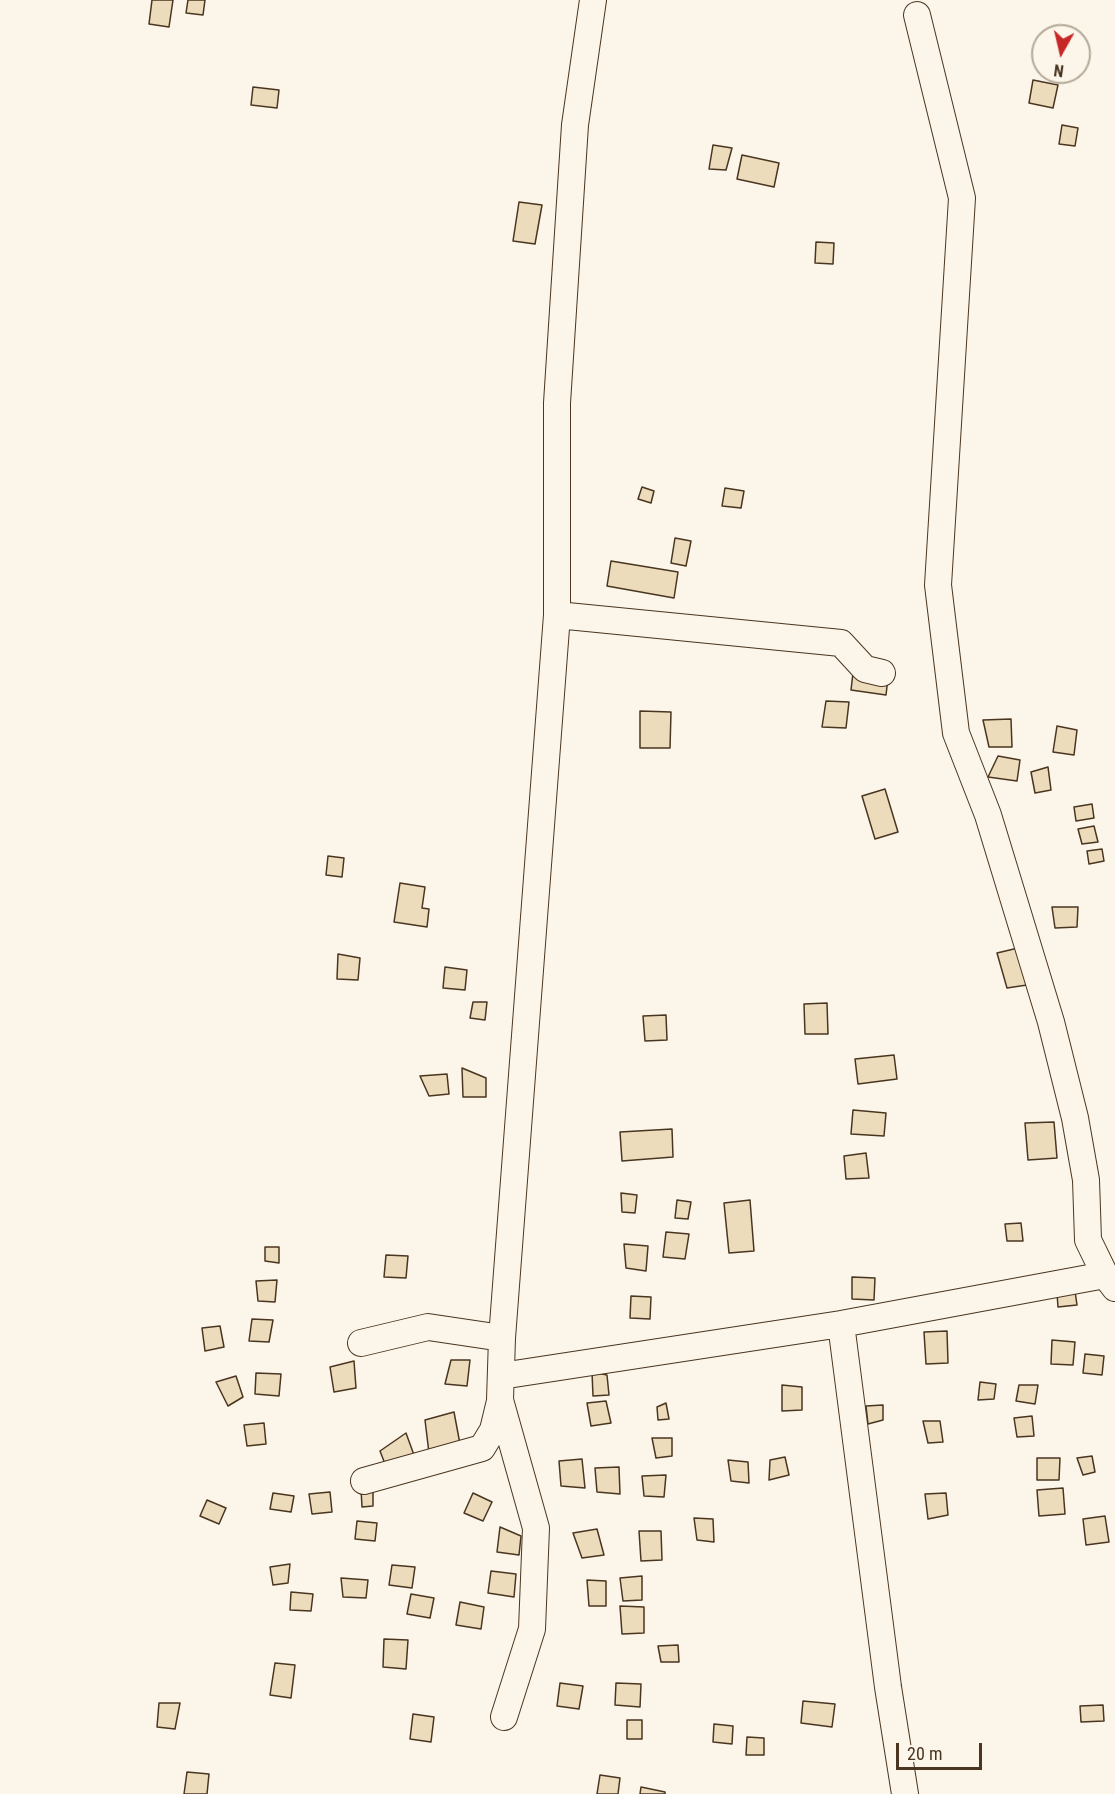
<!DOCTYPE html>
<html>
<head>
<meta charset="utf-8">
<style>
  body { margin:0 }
  #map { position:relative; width:1115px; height:1794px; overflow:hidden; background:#fbf6e9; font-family:"Roboto Condensed",sans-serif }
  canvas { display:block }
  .north { position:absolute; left:1031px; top:24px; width:60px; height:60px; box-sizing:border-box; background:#fbf6e9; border:2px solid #b4a999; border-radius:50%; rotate:188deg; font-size:16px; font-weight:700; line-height:24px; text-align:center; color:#4a3520 }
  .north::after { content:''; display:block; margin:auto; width:21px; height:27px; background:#c62828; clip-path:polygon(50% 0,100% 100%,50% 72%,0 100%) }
  .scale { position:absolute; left:896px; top:1743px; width:86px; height:27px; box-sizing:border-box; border:3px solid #4a3520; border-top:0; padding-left:8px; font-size:18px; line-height:21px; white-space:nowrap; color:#4a3520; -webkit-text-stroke:4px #fbf6e9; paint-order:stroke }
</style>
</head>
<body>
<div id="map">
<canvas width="1115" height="1794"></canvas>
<div class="north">N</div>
<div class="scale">20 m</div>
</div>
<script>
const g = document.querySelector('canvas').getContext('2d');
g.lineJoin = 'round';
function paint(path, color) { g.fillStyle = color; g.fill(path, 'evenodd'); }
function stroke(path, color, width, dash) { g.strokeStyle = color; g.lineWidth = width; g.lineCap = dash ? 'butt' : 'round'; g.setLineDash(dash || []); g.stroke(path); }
const building = new Path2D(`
  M152,0h21l-4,27 -20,-3z
  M188,0h17l-2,15 -17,-2z
  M1033,80l25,5 -5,23 -24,-5z
  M253,87l26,3 -2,18 -26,-3z
  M1062,125l16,3 -3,18 -16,-2z
  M713,145l19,3 -6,22 -17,-1z
  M742,155l37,8 -5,24 -37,-8z
  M519,202l23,3 -7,39 -22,-3z
  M816,242l18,1 -1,21 -18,-1z
  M642,487l12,4 -3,12 -13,-4z
  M725,488l19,3 -3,17 -19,-2z
  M675,538l16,3 -5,25 -15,-3z
  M611,561l67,11 -4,26 -67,-12z
  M853,673l35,5 -2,17 -35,-5z
  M826,701l23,1 -3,26 -24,-1z
  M640,711l31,1 -1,36h-30z
  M1011,719l1,28h-23l-6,-27z
  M1057,726l20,4 -3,25 -21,-3z
  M998,756l22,4 -3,21 -29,-4z
  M1048,767l3,23 -16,3 -4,-21z
  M885,789l13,43 -23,7 -13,-43z
  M1092,804l2,14 -18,3 -2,-14z
  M1094,826l4,16 -16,2 -4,-15z
  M1102,849l2,12 -15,3 -2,-13z
  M328,856l16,2 -2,19 -16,-2z
  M400,883l25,4 -3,21 7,1 -2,18 -33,-5z
  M1052,907h26l-1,20 -22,1z
  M1018,948l9,37 -20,3 -10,-35z
  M338,954l22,4 -2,22 -21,-1z
  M445,967l22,3 -2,20 -22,-2z
  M473,1002h14l-2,18 -15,-2z
  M827,1003l1,31h-23l-1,-30z
  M666,1015l1,25 -22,1 -2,-25z
  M894,1055l3,24 -39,5 -3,-25z
  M462,1068l24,10v19h-23z
  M447,1074l2,20 -20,2 -9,-20z
  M853,1110l33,3 -2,23 -33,-2z
  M1054,1122l3,36 -29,2 -3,-37z
  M672,1129l1,28 -51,4 -2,-29z
  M866,1153l3,25 -23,1 -2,-23z
  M621,1193l16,2 -2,18 -13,-1z
  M677,1200l14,2 -3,17 -13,-1z
  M750,1200l4,51 -25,2 -5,-50z
  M1021,1223l2,18h-16l-2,-17z
  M666,1232l23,2 -4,25 -22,-2z
  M624,1244l24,2 -2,25 -20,-3z
  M265,1247h14v16l-14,-2z
  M386,1255l22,1 -2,22 -22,-1z
  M852,1277l23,1 -1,22 -22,-1z
  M277,1280l-2,22 -17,-1 -2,-20z
  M1075,1291l2,14 -19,2 -1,-14z
  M631,1296l20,1 -1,22 -20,-1z
  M252,1319l21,1 -4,22 -20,-1z
  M220,1326l4,21 -19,4 -3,-23z
  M947,1331l1,32 -22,1 -2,-32z
  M1052,1340l23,2 -2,23 -22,-1z
  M1085,1354l19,2 -2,19 -19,-2z
  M451,1360h19l-3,26 -22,-2z
  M354,1361l2,27 -22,4 -4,-25z
  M592,1372l15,3 2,20 -16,1z
  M256,1373l25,1 -2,22 -24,-2z
  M236,1376l7,21 -15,9 -12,-24z
  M980,1382l16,2 -2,15 -16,1z
  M782,1385l20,2v23l-20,1z
  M1019,1385h19l-3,19 -19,-3z
  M606,1401l5,22 -20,3 -4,-23z
  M666,1403l3,16 -11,1 -1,-13z
  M883,1405v15l-15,4 -2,-18z
  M454,1412l6,32 -31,9 -4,-33z
  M1032,1416l2,20 -17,1 -3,-19z
  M923,1421h17l3,21 -15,1z
  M264,1423l2,21 -19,2 -3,-21z
  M406,1433l8,22 -27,14 -7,-18z
  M652,1438h20v18l-16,2z
  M1092,1456l3,16 -12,3 -6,-17z
  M785,1457l4,18 -20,5 1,-20z
  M1037,1458h23l-1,22h-22z
  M582,1459l3,29 -24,-2 -2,-25z
  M728,1460l20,2 1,21 -18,-2z
  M619,1467l1,27 -23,-2 -2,-24z
  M666,1475l-2,22 -20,-1 -2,-20z
  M1063,1488l2,26 -26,2 -2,-26z
  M361,1489l12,1v16l-11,1z
  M330,1492l2,20 -20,2 -3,-20z
  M273,1493l21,3 -3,16 -21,-3z
  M473,1493l19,9 -9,19 -19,-8z
  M946,1493l2,22 -20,4 -3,-25z
  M207,1500l19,8 -7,16 -19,-8z
  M1105,1516l4,26 -23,3 -3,-26z
  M694,1518l19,1 1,23 -17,-2z
  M357,1521l20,2 -2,18 -20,-2z
  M500,1527l21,9 -2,19 -22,-3z
  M597,1529l7,26 -22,3 -9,-25z
  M639,1531h22l1,29 -21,1z
  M290,1564l-2,19 -15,2 -3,-18z
  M392,1565l23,2 -3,21 -23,-3z
  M491,1571l25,3 -2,23 -26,-4z
  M642,1576v24l-19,1 -3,-23z
  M341,1578l27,2 -2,18 -23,-1z
  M587,1580l19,1v25h-17z
  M291,1592l22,2 -2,17 -21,-1z
  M411,1594l23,4 -4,20 -23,-4z
  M460,1602l24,5 -3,22 -25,-4z
  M620,1606l24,1v26l-22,1z
  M384,1639l24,1 -2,29 -23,-2z
  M678,1645l1,17h-18l-3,-16z
  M275,1663l20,2 -4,33 -21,-3z
  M560,1683l23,3 -4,23 -22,-3z
  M616,1683l25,1 -1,23 -25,-2z
  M803,1701l32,3 -3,23 -31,-4z
  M159,1703h21l-5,26 -18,-2z
  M1103,1705l1,16 -23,1 -1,-16z
  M413,1714l21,3 -3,25 -21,-3z
  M627,1720h15v19h-15z
  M714,1724l19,2 -1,18 -19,-2z
  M747,1737l17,1v17h-18z
  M187,1772l22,2 -2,20h-23z
  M600,1775l20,3 -2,16h-21z
  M641,1787l24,5v2h-25z`);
paint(building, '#ecdcbc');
stroke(building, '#4a3520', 1.5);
const street = new Path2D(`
  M593,0l-18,125 -18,278v212l284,28 24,26 17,4
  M917,15l45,183 -24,387 18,148 32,82 63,207 24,96 11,62 2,60 17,35 10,13
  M841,1324l264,-49
  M361,1343l67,-16 74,11
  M501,1376l340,-52 47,363 17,107
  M364,1481l118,-33 11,-18 7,-29
  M504,1717l28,-88 4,-101 -36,-128 2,-62 55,-723`);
stroke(street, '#4a3520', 28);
stroke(street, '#fbf6e9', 26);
</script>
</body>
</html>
